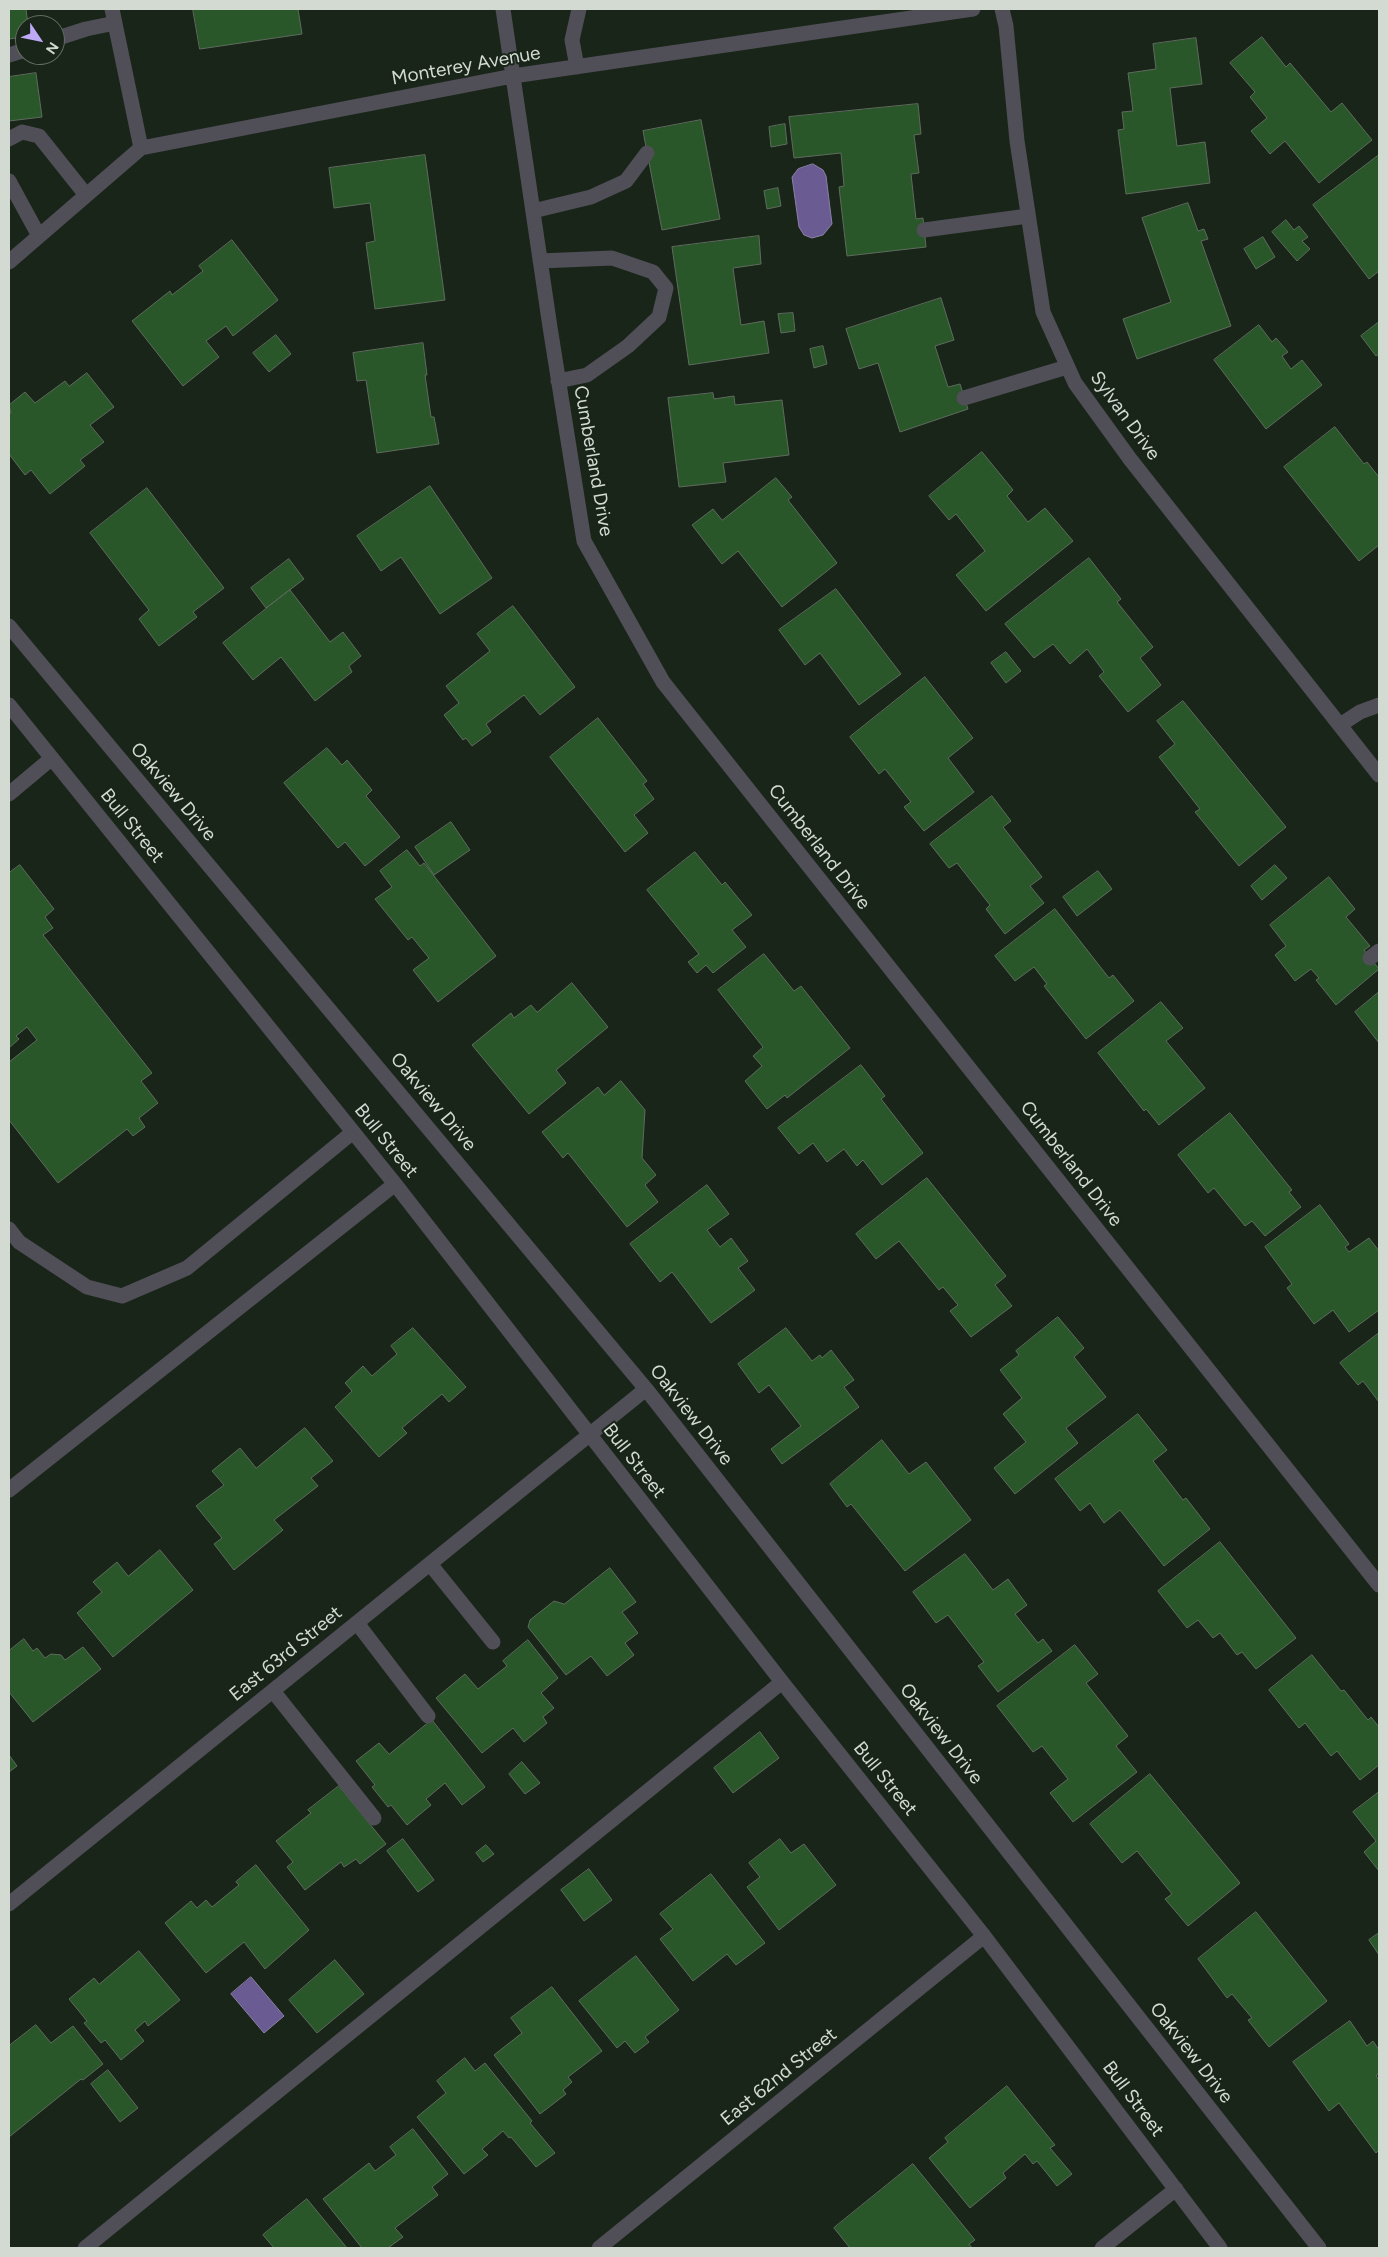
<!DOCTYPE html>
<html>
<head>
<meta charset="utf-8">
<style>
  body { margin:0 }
  #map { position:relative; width:1388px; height:2257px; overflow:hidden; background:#192519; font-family:Figtree,sans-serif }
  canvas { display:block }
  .frame { position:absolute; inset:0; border:10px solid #d2dad2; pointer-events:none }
  .north { position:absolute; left:15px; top:15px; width:50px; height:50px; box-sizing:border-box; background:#192519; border:1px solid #636d63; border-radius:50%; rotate:124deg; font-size:14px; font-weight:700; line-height:20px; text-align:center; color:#d2dad2 }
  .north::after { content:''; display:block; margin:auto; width:18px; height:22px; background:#bda9f5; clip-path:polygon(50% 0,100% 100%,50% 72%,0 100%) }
</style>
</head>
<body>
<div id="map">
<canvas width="1388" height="2257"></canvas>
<div class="frame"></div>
<div class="north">N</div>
</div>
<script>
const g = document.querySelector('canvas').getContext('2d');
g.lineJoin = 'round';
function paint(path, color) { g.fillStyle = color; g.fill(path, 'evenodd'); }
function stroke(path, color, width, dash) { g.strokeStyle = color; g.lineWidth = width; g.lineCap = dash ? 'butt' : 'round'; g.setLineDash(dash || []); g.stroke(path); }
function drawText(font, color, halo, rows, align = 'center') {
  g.font = font + ' Figtree,sans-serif'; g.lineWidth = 4; g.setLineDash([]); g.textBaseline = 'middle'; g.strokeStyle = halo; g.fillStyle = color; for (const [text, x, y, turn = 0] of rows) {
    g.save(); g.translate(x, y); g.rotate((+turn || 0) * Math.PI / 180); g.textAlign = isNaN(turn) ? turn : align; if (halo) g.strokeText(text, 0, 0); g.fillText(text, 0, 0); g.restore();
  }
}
const water = new Path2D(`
  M813,164l10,6 3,6 6,48 -9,11 -11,3 -8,-3 -5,-8 -7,-50 6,-8z
  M251,1977l33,39 -20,17 -33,-39z`);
paint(water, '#6b5b93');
stroke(water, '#8a81a6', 1);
const building = new Path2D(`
  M9,9h17l2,16h-3v12l-16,2z
  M193,9h105l4,25 -102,15z
  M1262,37l24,30 4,-4 41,49 11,-9 30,37 -53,43 -34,-42 -15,13 -19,-23 16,-13 -17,-21 5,-5 -25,-29z
  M1196,38l6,46 -32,4 7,58 28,-4 5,41 -84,11 -8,-64 6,-1 -2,-17 11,-1 -5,-38 28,-4 -3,-25z
  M36,73l6,44 -33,4v-44z
  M918,104l3,30 -7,1 5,38 -8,1 5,45 7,-1 3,29 -79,9 -8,-69 5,-1 -3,-33 -47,5 -5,-41z
  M701,120l19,99 -58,11 -19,-99z
  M785,124l2,20 -16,3 -2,-20z
  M425,155l20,145 -70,9 -9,-66 9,-2 -5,-38 -36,5 -5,-40z
  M1379,155v116l-10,8 -56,-74z
  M778,188l3,18 -14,3 -3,-18z
  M1188,203l10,28 6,-2 4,10 -7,2 30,85 -94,33 -14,-40 48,-17 -29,-84z
  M1286,220l8,10 5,-4 9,11 -6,4 8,8 -13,12 -25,-29z
  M759,236l2,28 -28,4 8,57 23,-4 5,32 -80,12 -17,-118z
  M1263,237l12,20 -19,12 -12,-20z
  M232,240l46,60 -45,36 -7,-10 -20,15 13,16 -36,29 -51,-65 38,-30 2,4 31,-24 -4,-5z
  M941,298l13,42 -19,6 13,41 12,-3 8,25 -68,23 -22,-69 -19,6 -13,-40z
  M793,313l2,18 -14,2 -3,-19z
  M1379,322v32l-3,2 -15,-20z
  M1259,325l13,17 4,-4 12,14 -6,4 9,13 11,-9 20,25 -56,44 -52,-69z
  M276,335l15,19 -22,18 -16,-19z
  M423,343l4,32h-2l6,42h3l5,27 -62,9 -11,-73 -9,1 -4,-28z
  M823,346l4,18 -13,4 -4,-19z
  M87,373l27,34 -24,18 14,17 -24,18 5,6 -35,28 -19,-24 -6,5 -16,-21v-39l2,-2 -2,-8 16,-13 10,11 30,-22 4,5z
  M713,393l1,6 20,-3 1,9 47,-5 7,55 -66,8 3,19 -47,5 -11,-89z
  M1335,427l29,37 3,-2 12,15v68l-20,16 -75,-94z
  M982,452l31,38 -6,6 21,26 17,-14 28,33 -87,70 -30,-36 29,-24 -29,-37 -7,6 -20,-24z
  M776,478l16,19 -4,3 49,63 -55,44 -44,-56 -16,13 -30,-39 21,-16 9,11z
  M430,486l62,92 -52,36 -39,-57 -20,14 -24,-35z
  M147,488l77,100 -31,24 4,5 -38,29 -20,-27 10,-9 -59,-77z
  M1089,558l32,41 -4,3 36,45 -13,11 21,27 -33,27 -29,-36 5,-4 -17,-23 -17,15 -17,-20 -19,14 -29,-34z
  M289,559l15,20 -38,29 -15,-20z
  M836,589l65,85 -42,31 -39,-52 -15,12 -26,-35z
  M290,590l40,52 13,-10 18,24 -12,10 3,6 -37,29 -34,-44 -28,23 -30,-37z
  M513,606l62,81 -35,28 -16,-20 -38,29 5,8 -19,14 -6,-8 -3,2 -19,-25 15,-12 -13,-17 44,-35 -13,-17z
  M1006,652l15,19 -15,12 -15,-20z
  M925,677l48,61 -25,20 26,34 -50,39 -20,-24 7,-5 -26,-33 -6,5 -29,-37z
  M1183,701l103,126 -47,39 -44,-54 5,-3 -41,-52 16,-13 -18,-23z
  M598,718l49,63 -4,3 11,15 -20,16 14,18 -23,19 -75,-95z
  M327,748l15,17 5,-5 25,30 -6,6 34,41 -35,29 -20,-24 -7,6 -54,-65z
  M992,796l19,25 -8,6 39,50 -12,9 14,17 -39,31 -19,-25 4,-4 -33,-42 -8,5 -19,-24z
  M451,822l19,28 -36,25 -19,-28z
  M407,850l13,16 4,-3 72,93 -58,46 -25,-32 16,-12 -17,-21 -4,3 -33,-41 17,-12 -12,-16z
  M695,852l27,33 3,-3 27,33 -20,15 14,17 -33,26 -7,-8 -9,8 -9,-11 11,-8 -52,-64z
  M20,865l34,44 -9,8 8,11 -10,7 109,138 -11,8 17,22 -19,15 6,9 -12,9 -6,-7 -69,54 -49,-63v-58l28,-22 -10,-13 -11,9 3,3 -10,9v-175z
  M1275,865l12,13 -25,22 -11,-14z
  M1098,871l14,18 -35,27 -14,-19z
  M1329,877l26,32 -9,8 24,29 -6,4 15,19 -43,36 -20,-25 3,-2 -8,-9 -16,12 -20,-26 11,-9 -16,-21z
  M1055,909l54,69 4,-3 21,26 -48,38 -42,-53 3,-2 -13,-17 -19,14 -20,-25z
  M764,954l30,37 7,-5 49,62 -63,50 -2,-3 -18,14 -22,-28 17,-15 -9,-10 10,-9 -45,-57z
  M572,983l36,44 -52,43 10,13 -37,31 -57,-69 39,-32 3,5 17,-13 6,7z
  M1379,992v51l-24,-31z
  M1161,1002l22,26 -17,13 39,47 -46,37 -13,-16 -2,2 -46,-58z
  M861,1065l24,31 -4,3 42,54 -41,32 -19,-25 -6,6 -13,-17 -17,13 -14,-19 -14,11 -21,-26z
  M621,1081l24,29 -3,48 14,17 -11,10 13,17 -31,25 -59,-74 -5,5 -21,-26 56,-45 6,8z
  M1230,1113l62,77 -3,2 12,15 -36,29 -13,-15 -7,5 -31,-38 -6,5 -30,-38z
  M927,1178l79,98 -11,9 17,21 -41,31 -21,-26 8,-6 -15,-18 -4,3 -40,-49 -23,18 -20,-25z
  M707,1185l22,29 -22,16 13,17 11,-9 17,23 -10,7 17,22 -44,33 -39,-51 -12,10 -30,-38z
  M1320,1205l29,39 -4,3 4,5 20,-14 10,13v59l-30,22 -16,-22 -19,14 -27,-36 5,-4 -27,-37z
  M1058,1317l26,31 -10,9 32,40 -40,31 12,15 -63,51 -21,-26 32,-26 -23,-28 19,-16 -22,-28 19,-15 -3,-4z
  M413,1328l53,59 -17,15 -7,-8 -40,34 5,5 -28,24 -44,-50 17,-16 -7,-8 18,-17 9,10 25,-22 -6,-8z
  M786,1328l26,33 8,-6 2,3 9,-8 23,30 -10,7 15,20 -77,57 -11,-15 30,-23 -32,-41 -10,8 -21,-29z
  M1379,1333v69l-16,-21 -5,4 -18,-22z
  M1138,1414l29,36 -14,11 30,39 3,-2 24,31 -46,37 -44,-56 -16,13 -14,-20 -10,8 -25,-32z
  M305,1428l28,33 -22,17 7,8 -44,34 9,10 -49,40 -20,-26 8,-6 -26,-32 28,-21 -12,-14 28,-23 16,20z
  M882,1440l27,34 17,-12 45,58 -66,51 -54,-67 -4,3 -17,-23z
  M1220,1542l76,96 -40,31 -14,-17 -5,3 -17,-22 -7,5 -15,-18 -11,8 -29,-37z
  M160,1550l33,40 -80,67 -36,-44 25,-21 -9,-10 24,-20 11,14z
  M965,1554l28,36 15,-11 19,26 -12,9 23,29 5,-4 9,12 -54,41 -20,-26 6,-4 -36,-47 -12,8 -23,-31z
  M610,1568l26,34 -14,10 16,21 -13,10 9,12 -27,21 -16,-20 -25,19 -38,-48 2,-7 24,-19 10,3z
  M24,1639l9,12 4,-3 8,10 6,-4 10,1 4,5 18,-13 18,22 -68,53 -24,-30v-41z
  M528,1640l30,38 -17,15 13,15 -11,9 4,6 -23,19 -11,-14 -31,25 -46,-55 29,-24 13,15 29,-23 -4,-5z
  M1075,1645l23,29 -12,9 42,53 -12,10 21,26 -64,50 -23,-29 18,-14 -26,-33 -9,6 -36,-46z
  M1312,1655l29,36 3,-1 24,30 3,-3 8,10v38l-19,15 -23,-29 -6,5 -26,-33 -6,5 -30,-38z
  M432,1720l53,67 -23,18 -17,-22 -19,16 5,6 -24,20 -16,-20 -3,2 -16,-20 3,-2 -19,-24 23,-18 10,11z
  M760,1732l19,26 -46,35 -19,-25z
  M9,1755l8,11 -8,6z
  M522,1762l18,21 -15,11 -16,-20z
  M1150,1774l90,109 -52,43 -23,-27 7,-5 -35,-43 -15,12 -32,-39z
  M339,1786l47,58 -26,20 -4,-5 -12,8 -3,-5 -36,28 -18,-23 6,-5 -17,-21 35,-28 -3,-3z
  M1379,1792v79l-15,-19 12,-11 -23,-29z
  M403,1839l31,41 -16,12 -31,-41z
  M780,1839l11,14 13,-9 32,41 -57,45 -32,-43 13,-10 -11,-14z
  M486,1845l8,9 -11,8 -7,-9z
  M256,1865l53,65 -44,39 -21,-27 -38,31 -41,-50 26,-22 6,7 9,-8 6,7 27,-22 -3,-3z
  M589,1869l23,31 -28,21 -23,-31z
  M711,1874l54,69 -29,22 -9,-11 -34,27 -33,-42 13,-10 -13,-15z
  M1256,1912l71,89 -58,46 -21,-27 4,-2 -20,-24 -5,4 -29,-39z
  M1379,1933v22l-10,-15z
  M139,1951l41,49 -32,26 -3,-5 -10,9 9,11 -23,19 -16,-20 -4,3 -17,-20 3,-2 -18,-22 25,-21 5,6z
  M636,1956l43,54 -34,27 4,5 -14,11 -10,-12 -8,7 -38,-47z
  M335,1960l29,34 -47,39 -28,-33z
  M552,1987l50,64 -34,26 4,5 -9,8 3,4 -26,20 -46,-59 28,-22 -11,-15z
  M1350,2021l17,25 6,-5 6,9v23l-3,3 3,4v70l-3,3 -37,-50 -10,8 -36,-49z
  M36,2025l15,18 22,-17 30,38 -20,16 -2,-1 -72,58v-91z
  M465,2058l10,13 10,-8 47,58 -2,2 25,30 -19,14 -25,-30 -2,1 -6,-7 -21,18 6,6 -24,19 -47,-57 29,-24 -9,-12z
  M108,2070l30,38 -18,14 -29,-38z
  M1007,2086l48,59 -5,3 22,26 -15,12 -20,-25 -4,3 -8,-10 -22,19 3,5 -36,30 -41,-50 19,-16 -3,-4z
  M413,2129l35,45 -16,13 6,8 -43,33 8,9 -15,11h-26l-39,-49 46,-36 6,8 21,-16 -6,-8z
  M913,2164l62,76 -6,4 3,4h-122l-16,-20z
  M307,2199l40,49h-73l-11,-13z`);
paint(building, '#2a572a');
stroke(building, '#5e6b5d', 1);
stroke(new Path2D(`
  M112,9l29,139
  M503,9l47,318 34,214 79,141 716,903
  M1002,9l4,17 11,115 26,171 32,71 55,76 249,316
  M55,39l31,-10 29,-6
  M9,55l16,-5
  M577,67l-5,-27 7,-31
  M9,139l13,-7 17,4 47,59
  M9,181l30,55
  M533,211l58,-14 35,-16 21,-28
  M924,230l104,-14
  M540,261l72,-3 41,14 13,16 -7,29 -31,29 -41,29 -29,6
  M9,262l132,-114 372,-72 460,-67
  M964,398l103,-31
  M9,626l637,763 673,859
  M9,705l386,479 387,498 202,254 236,312
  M1340,725l20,-13 19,-7
  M9,794l43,-36
  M1370,958l9,-7
  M9,1229l10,13 68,45 35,9 65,-28 166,-136
  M9,1490l386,-306
  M430,1564l63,78
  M357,1623l71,93
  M273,1691l101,127
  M9,1904l637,-515
  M85,2248l697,-566
  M599,2248l385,-312
  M1102,2248l74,-59`), '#504e56', 15);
drawText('19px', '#d2dad2', '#192519', [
  ["Monterey Avenue",466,66,-10],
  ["Sylvan Drive",1125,416,54],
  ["Cumberland Drive",593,461,80],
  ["Oakview Drive",173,792,50],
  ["Bull Street",132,826,51],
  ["Cumberland Drive",819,847,52],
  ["Oakview Drive",433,1102,50],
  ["Bull Street",386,1141,51],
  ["Cumberland Drive",1071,1164,52],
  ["Oakview Drive",691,1415,52],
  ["Bull Street",634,1461,52],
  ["East 63rd Street",286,1654,-39],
  ["Oakview Drive",941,1734,52],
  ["Bull Street",885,1779,51],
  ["Oakview Drive",1191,2053,52],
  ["East 62nd Street",779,2077,-39],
  ["Bull Street",1133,2099,53]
]);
</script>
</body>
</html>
